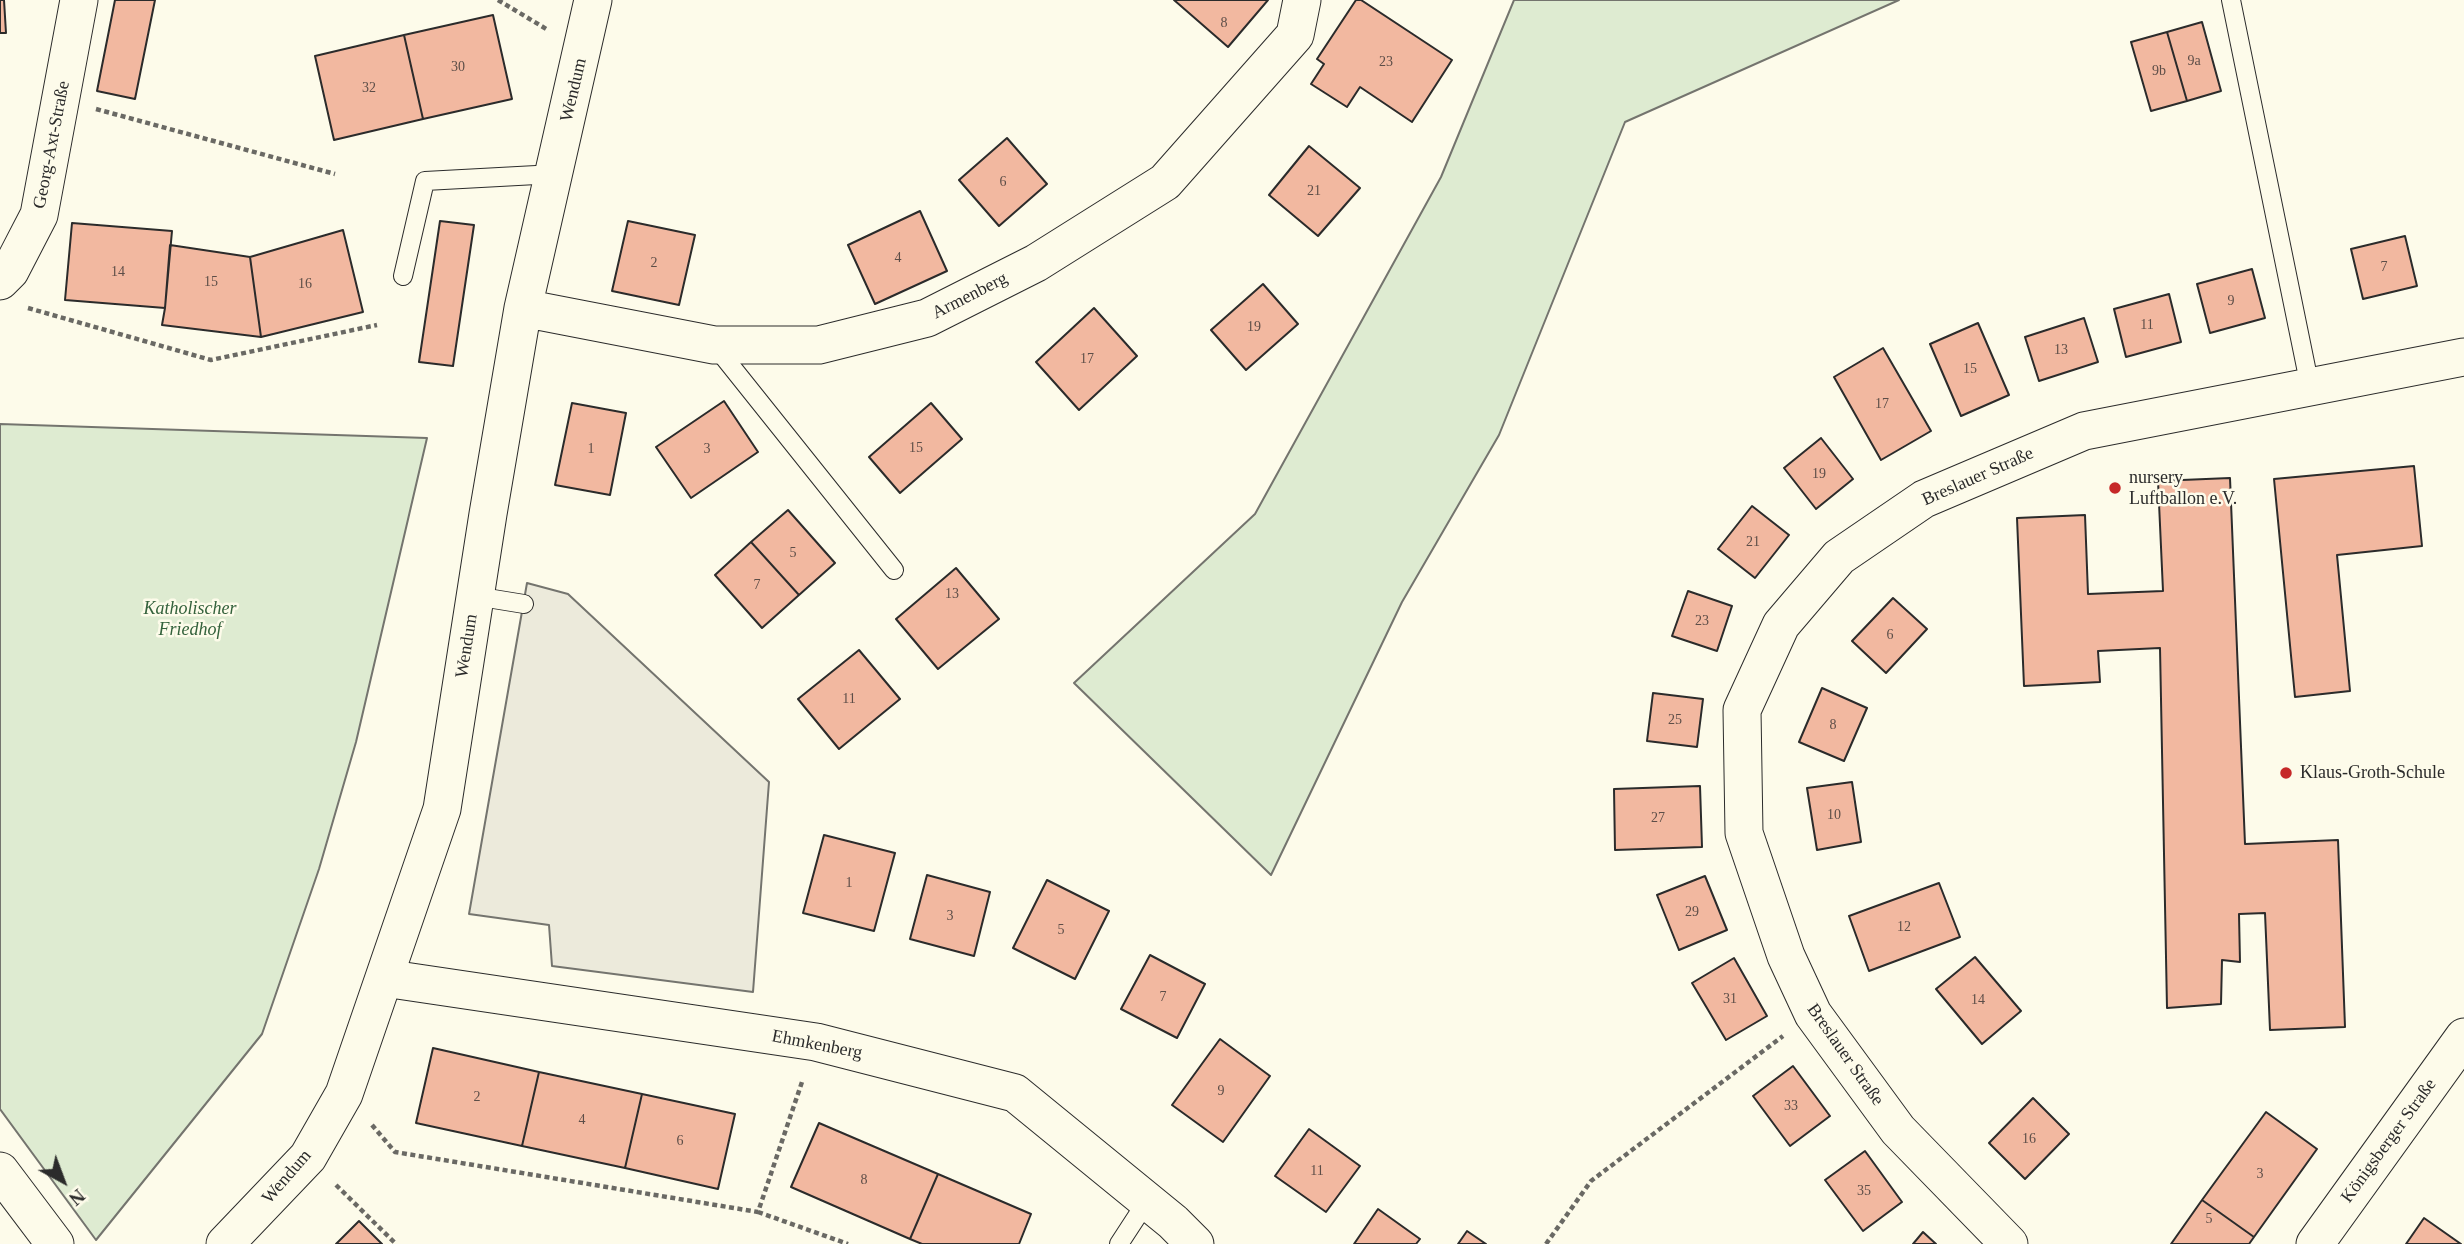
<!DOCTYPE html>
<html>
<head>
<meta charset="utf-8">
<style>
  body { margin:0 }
  #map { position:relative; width:2464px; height:1244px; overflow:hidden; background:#fdfbea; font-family:Georgia,serif }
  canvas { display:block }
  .north { position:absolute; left:28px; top:1146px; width:70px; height:70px; -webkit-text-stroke:5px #fdfbea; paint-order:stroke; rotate:139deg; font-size:19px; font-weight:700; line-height:28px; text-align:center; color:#2b2b2b }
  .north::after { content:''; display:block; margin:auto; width:24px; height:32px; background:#2b2b2b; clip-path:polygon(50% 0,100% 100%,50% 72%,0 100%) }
</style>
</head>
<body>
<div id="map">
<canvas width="2464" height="1244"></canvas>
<div class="north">N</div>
</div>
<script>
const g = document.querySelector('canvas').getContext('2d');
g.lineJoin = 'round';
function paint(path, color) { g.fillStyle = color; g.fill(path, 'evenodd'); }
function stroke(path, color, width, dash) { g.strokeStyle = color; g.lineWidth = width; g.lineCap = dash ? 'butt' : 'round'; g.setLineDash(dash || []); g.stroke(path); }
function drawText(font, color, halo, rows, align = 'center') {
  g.font = font + ' Georgia,serif'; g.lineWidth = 5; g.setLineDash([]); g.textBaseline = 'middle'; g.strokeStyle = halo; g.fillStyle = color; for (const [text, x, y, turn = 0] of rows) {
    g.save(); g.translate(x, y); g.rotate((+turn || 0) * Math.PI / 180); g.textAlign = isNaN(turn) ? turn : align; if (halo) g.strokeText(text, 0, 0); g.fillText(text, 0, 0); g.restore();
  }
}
const green = new Path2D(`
  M1514,0h385l-274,122 -126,313 -97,167 -131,273 -197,-192 181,-169 186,-337z
  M0,424l427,14 -71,304 -37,127 -57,165 -166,206 -96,-131z`);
paint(green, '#deebd1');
stroke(green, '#74746e', 2);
const parking = new Path2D(`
  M527,583l41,11 201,188 -16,210 -201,-26 -3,-41 -80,-11z`);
paint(parking, '#eceadb');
stroke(parking, '#74746e', 2);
const building = new Path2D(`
  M0,0h4l2,33h-6z
  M115,0h40l-20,99 -38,-8z
  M1174,0h94l-40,47z
  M1356,0h5l91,60 -40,62 -52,-35 -13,20 -36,-23 13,-20 -7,-5z
  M493,15l19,84 -89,20 -19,-84z
  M2202,22l19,69 -34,10 -20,-69z
  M2167,32l20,69 -36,10 -20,-69z
  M404,35l19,84 -89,21 -19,-84z
  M1007,138l40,46 -48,42 -40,-46z
  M1309,146l51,42 -42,48 -49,-41z
  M920,211l27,60 -72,33 -27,-59z
  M440,221l34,4 -21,141 -34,-4z
  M628,221l67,14 -16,70 -67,-14z
  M72,223l100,8 -7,77 -100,-8z
  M343,230l20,82 -102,25 -11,-80z
  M2405,236l12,50 -54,13 -12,-50z
  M170,245l80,12 11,80 -99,-12 3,-17z
  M2252,269l13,49 -55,15 -13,-49z
  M1263,284l35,40 -52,46 -35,-40z
  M2169,294l12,48 -55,15 -12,-48z
  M1094,308l43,48 -58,54 -43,-48z
  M2084,318l14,44 -59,19 -14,-44z
  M1978,323l31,72 -48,21 -31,-72z
  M1883,348l48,83 -50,29 -47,-83z
  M724,401l34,51 -67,46 -35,-51z
  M572,403l54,10 -16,82 -55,-10z
  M931,403l31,36 -62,54 -31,-36z
  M1821,438l32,41 -37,30 -32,-41z
  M2414,466l8,80 -85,9 13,136 -55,6 -21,-218z
  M2230,478l15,366 93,-4 7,187 -75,3 -5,-117 -26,1 1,48 -18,-2 -1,44 -54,4 -7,-360 -62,3 2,31 -76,4 -7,-168 68,-3 3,79 75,-3 -5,-110z
  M1752,506l37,29 -34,43 -37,-29z
  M788,510l47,53 -36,32 -48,-53z
  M751,542l48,53 -37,33 -47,-53z
  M956,568l43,51 -61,50 -42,-50z
  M1688,591l44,15 -15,45 -45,-15z
  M1893,598l34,31 -41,44 -34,-32z
  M859,650l41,49 -61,50 -41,-50z
  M1822,688l45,20 -23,53 -45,-19z
  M1653,693l50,6 -6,48 -50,-6z
  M1852,782l9,60 -44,8 -10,-62z
  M1700,786l2,61 -87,3 -1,-61z
  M824,835l71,18 -21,78 -71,-18z
  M927,875l63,17 -16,64 -64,-17z
  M1705,876l22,54 -48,20 -22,-55z
  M1047,880l62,31 -34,68 -62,-31z
  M1939,883l21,54 -91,34 -20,-55z
  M1150,955l55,29 -28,54 -56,-29z
  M1975,957l46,54 -39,33 -46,-55z
  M1734,958l33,58 -41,24 -34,-57z
  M1220,1039l50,37 -47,66 -51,-37z
  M433,1048l106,24 -17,74 -106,-23z
  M1793,1066l37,50 -40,30 -37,-50z
  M539,1072l103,22 -17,74 -103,-22z
  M642,1094l93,20 -17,75 -93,-21z
  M2033,1098l36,36 -44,45 -36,-36z
  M2266,1112l51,37 -63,88 -52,-37z
  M819,1123l119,51 -28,65 -119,-52z
  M1309,1129l51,37 -34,46 -51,-36z
  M1865,1151l37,51 -39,29 -38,-51z
  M938,1174l93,40 -12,30h-97l-12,-5z
  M2202,1200l52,37 -5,7h-78z
  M1378,1209l42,30 -4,5h-62z
  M2424,1218l37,26h-55z
  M359,1221l23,23h-46z
  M1467,1231l19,13h-28z
  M1923,1232l13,12h-23z`);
paint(building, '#f2b8a0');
stroke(building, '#2b2b2b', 2);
const service = new Path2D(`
  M2231,0l79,387
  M403,276l22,-95 130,-7
  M715,346l179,224
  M475,596l49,8
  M1119,1244l28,-43`);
const minor = new Path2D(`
  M0,281l10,-10 29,-56 40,-215
  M523,308l191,37h105l108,-27 109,-55 129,-81 130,-147 7,-35
  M384,978l432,64 199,51 158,129 22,22
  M0,1171l55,73
  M225,1244l83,-87 36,-63 98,-285 46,-295 35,-206 70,-308
  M2009,1244l-111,-114 -85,-116 -27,-58 -42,-123 -2,-123 39,-85 58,-68 85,-58 160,-68 380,-74
  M2315,1244l149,-207`);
stroke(service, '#2b2b2b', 20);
stroke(minor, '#2b2b2b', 39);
stroke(new Path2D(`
  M498,0l50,30
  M96,109l239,65
  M28,308l183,52 166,-35
  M372,1125l23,27 363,60 45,-133
  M336,1185l60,59
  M758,1212l90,32
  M1546,1244l45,-63 192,-145`), '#6a6964', 4.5, [5, 3.5]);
stroke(service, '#fdfbea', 18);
stroke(minor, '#fdfbea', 37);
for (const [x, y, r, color] of [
  [2115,488,7,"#c62828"],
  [2286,773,7,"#c62828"]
]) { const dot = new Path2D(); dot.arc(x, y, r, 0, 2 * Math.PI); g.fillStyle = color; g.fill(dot); stroke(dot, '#fdfbea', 2.5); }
drawText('14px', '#5d4e48', null, [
  ["8",1224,23],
  ["9a",2194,61],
  ["23",1386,62],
  ["30",458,67],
  ["9b",2159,71],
  ["32",369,88],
  ["6",1003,182],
  ["21",1314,191],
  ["4",898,258],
  ["2",654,263],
  ["7",2384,267],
  ["14",118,272],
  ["15",211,282],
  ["16",305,284],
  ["9",2231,301],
  ["11",2147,325],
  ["19",1254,327],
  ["13",2061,350],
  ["17",1087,359],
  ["15",1970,369],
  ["17",1882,404],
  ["15",916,448],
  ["1",591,449],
  ["3",707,449],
  ["19",1819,474],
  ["21",1753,542],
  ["5",793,553],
  ["7",757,585],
  ["13",952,594],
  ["23",1702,621],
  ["6",1890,635],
  ["11",849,699],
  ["25",1675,720],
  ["8",1833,725],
  ["10",1834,815],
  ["27",1658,818],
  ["1",849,883],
  ["29",1692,912],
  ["3",950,916],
  ["12",1904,927],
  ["5",1061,930],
  ["7",1163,997],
  ["31",1730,999],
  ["14",1978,1000],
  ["9",1221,1091],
  ["2",477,1097],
  ["33",1791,1106],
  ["4",582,1120],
  ["16",2029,1139],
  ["6",680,1141],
  ["11",1317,1171],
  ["3",2260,1174],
  ["8",864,1180],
  ["35",1864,1191],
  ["5",2209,1219]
]);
drawText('18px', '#2b2b2b', '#fdfbea', [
  ["Wendum",574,90,-77],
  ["Georg-Axt-Straße",52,145,-79],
  ["Armenberg",970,296,-27],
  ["Breslauer Straße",1978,477,-24],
  ["Wendum",467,646,-81],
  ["Ehmkenberg",817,1045,11],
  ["Breslauer Straße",1845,1055,55],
  ["Königsberger Straße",2389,1141,-54],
  ["Wendum",287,1177,-49]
]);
drawText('18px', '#2b2b2b', '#fdfbea', [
  ["nursery",2129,478],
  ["Luftballon e.V.",2129,499],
  ["Klaus-Groth-Schule",2300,773]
], 'left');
drawText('italic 18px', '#34623c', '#fdfbea', [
  ["Katholischer",190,609],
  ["Friedhof",190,630]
]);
</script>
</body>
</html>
